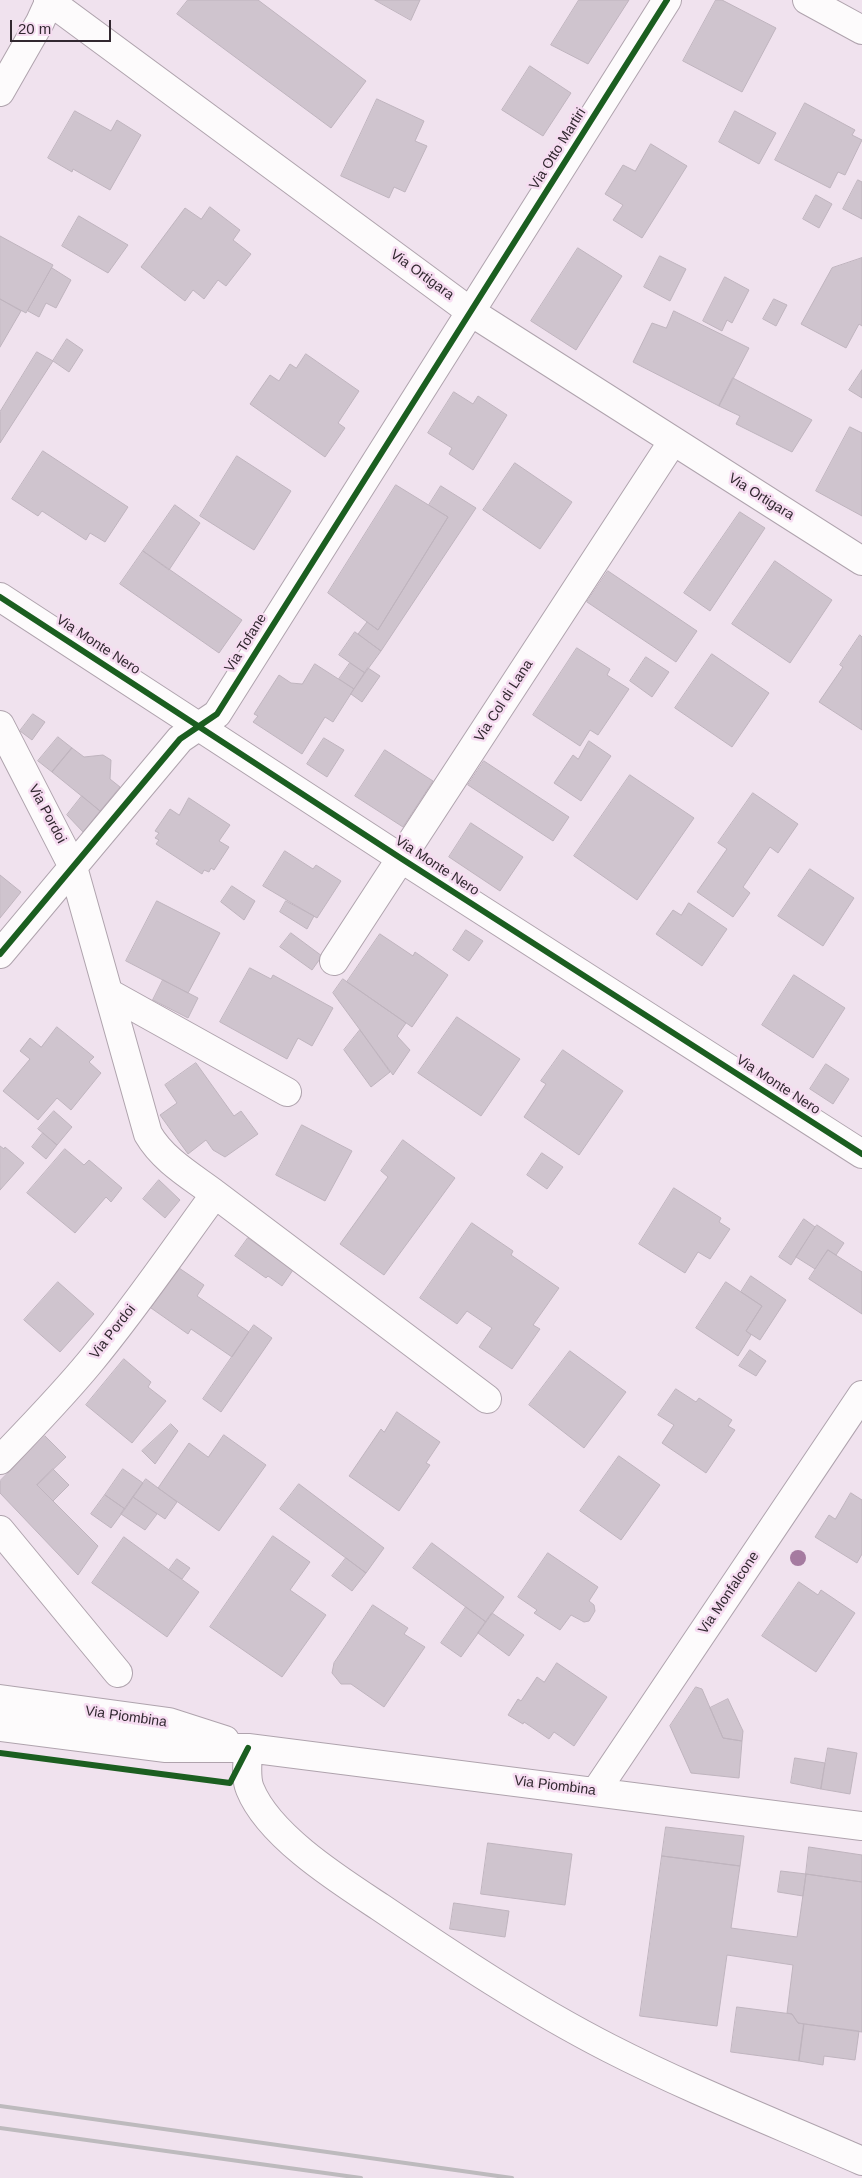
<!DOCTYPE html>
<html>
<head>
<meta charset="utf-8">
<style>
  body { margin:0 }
  #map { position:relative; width:862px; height:2178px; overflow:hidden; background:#f0e2ee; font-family:Helvetica,sans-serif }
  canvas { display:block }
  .scale { position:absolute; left:10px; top:20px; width:101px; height:22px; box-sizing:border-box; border:2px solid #322830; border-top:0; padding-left:6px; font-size:15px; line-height:18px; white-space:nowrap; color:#322830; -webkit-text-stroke:4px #f6dcf1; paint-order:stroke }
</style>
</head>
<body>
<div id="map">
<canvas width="862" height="2178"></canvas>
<div class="scale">20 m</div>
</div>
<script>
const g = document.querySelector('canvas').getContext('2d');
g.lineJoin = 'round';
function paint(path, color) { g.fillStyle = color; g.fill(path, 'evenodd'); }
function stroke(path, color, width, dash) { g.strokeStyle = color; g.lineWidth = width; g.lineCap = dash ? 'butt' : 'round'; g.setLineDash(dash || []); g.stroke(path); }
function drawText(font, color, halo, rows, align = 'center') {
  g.font = font + ' Helvetica,sans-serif'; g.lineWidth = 5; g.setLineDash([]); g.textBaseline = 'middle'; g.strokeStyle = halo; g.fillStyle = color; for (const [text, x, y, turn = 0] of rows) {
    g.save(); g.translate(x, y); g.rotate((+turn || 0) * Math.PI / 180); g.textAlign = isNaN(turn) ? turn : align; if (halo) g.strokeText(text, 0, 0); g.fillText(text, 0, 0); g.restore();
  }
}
const building = new Path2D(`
  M188,0h70l108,81 -35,47 -154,-114z
  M375,0h45l-9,20z
  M579,0h50l-41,64 -37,-19z
  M716,0h6l54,28 -34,64 -59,-31z
  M530,66l41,27 -28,43 -41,-26z
  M377,99l47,22 -9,20 12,5 -22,46 -11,-5 -5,11 -48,-22z
  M805,103l50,27 -3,5 10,5 -17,35 -7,-3 -8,16 -55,-28z
  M75,111l36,20 6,-11 24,15 -31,55 -37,-21 -1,3 -24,-14z
  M735,111l41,22 -17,31 -40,-22z
  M651,144l36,22 -45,72 -29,-18 10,-15 -18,-11 18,-29 12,6z
  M858,180l4,2v37l-19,-10z
  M816,195l16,9 -13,24 -16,-9z
  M210,207l30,23 -7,10 18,14 -25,32 -8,-6 -14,19 -11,-9 -8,11 -44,-34 44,-59 16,11z
  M79,216l49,29 -20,28 -46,-27z
  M0,236l53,29 -27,48 -26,-14z
  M578,248l44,28 -46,74 -45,-29z
  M660,256l26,13 -16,32 -26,-14z
  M862,258v68l-3,-2 -13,24 -45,-24 31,-56z
  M52,268l19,12 -15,28 -10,-5 -7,14 -11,-6z
  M725,277l24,13 -17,33 -5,-3 -5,11 -19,-10z
  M0,299l21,12 -21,36z
  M774,299l13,6 -11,21 -13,-7z
  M674,311l75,37 -30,58 -86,-44 19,-39 14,5z
  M67,339l16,11 -14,22 -16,-11z
  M37,352l16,9 -53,82v-31z
  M306,354l53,37 -21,32 7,5 -20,29 -75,-53 20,-29 9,6 11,-17 6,4z
  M862,370v28l-13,-8z
  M733,378l79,42 -20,32 -56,-28 4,-8 -21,-10z
  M454,392l19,12 5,-8 29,19 -34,55 -24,-16 3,-6 -24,-15z
  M850,427l12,6v83l-46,-25z
  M43,451l85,56 -23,35 -15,-9 -4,7 -44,-29 -4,5 -26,-17z
  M237,456l54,35 -37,59 -54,-34z
  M515,463l57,39 -32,47 -57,-39z
  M396,485l52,32 -70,113 -50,-37z
  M441,486l35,22 -95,143 -23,-17 9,-12 11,8 70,-113 -19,-12z
  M175,505l25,18 -31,47 -26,-19z
  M740,512l25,16 -55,83 -26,-18z
  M143,551l99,69 -23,33 -99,-69z
  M775,561l57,39 -42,63 -58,-39z
  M608,571l89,60 -21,31 -89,-60z
  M355,632l26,19 -16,22 -26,-18z
  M860,635l2,2v93l-43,-28 24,-35 -3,-2z
  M577,648l33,21 -3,6 22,14 -31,46 -8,-5 -10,16 -47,-31z
  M712,654l57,39 -37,54 -57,-39z
  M646,657l23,15 -17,25 -22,-16z
  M350,663l15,10 -11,16 -15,-10z
  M315,664l39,25 -21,33 -8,-5 -23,37 -49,-32 5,-6 -4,-2 25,-39 12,8 11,1z
  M368,668l12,8 -18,26 -11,-8z
  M33,714l12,8 -13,18 -12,-9z
  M58,737l14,11 -20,24 -14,-11z
  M324,738l20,12 -17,27 -20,-13z
  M589,741l22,15 -30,45 -27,-18 19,-28 5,4z
  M72,748l12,9 19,-2 8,5 -1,19 10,8 -20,24 -48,-39z
  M385,750l48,31 -30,46 -48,-31z
  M484,761l85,56 -16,24 -85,-56z
  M630,775l64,43 -57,82 -63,-44z
  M753,793l45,31 -20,29 -8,-6 -27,40 7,6 -17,24 -36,-25 30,-43 -9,-6z
  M82,796l18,15 -17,21 -16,-17z
  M189,798l41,27 -11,16 10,6 -15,23 -3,-2 -2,4 -5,-2 -2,4 -46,-30 3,-4 -4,-2 4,-5 -4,-2 15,-22 9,6z
  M471,823l52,34 -23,34 -51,-34z
  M285,851l28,18 3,-4 25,16 -24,37 -54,-32z
  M810,869l44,29 -31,48 -45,-30z
  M0,875l21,17 -21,26z
  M232,886l23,15 -11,19 -23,-18z
  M157,901l63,32 -32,60 -62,-32z
  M286,901l28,15 -7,13 -27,-17z
  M689,903l38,26 -25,37 -46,-32 17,-24 8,5z
  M466,930l17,11 -14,20 -16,-11z
  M291,933l31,23 -10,14 -32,-23z
  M380,934l33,22 2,-4 33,23 -36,52 -65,-45z
  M250,968l21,11 2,-4 60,33 -21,38 -14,-8 -11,21 -67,-37z
  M794,975l51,33 -32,50 -51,-33z
  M343,979l63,44 -9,13 13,14 -17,25 -60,-82z
  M163,980l35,18 -10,20 -35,-18z
  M457,1017l63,42 -39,57 -63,-43z
  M57,1027l37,30 -5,5 12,11 -30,37 -14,-12 -19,22 -35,-29 27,-32 -10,-8 10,-13 11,9z
  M360,1030l30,42 -19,15 -27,-37z
  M563,1050l60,41 -44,64 -55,-38 22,-33 -5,-3z
  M196,1063l38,53 7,-5 17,23 -33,23 -12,-7 -7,-10 -18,14 -28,-39 17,-12 -12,-18z
  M826,1064l23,15 -16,25 -23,-15z
  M54,1111l18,16 -15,18 -19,-16z
  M302,1125l50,26 -27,50 -49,-26z
  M43,1133l14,12 -11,14 -14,-12z
  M403,1140l52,38 -71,97 -44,-31 48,-67 -7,-6z
  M0,1146l4,3 1,-2 19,16 -24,27z
  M65,1149l19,16 5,-5 33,28 -11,14 -5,-5 -31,36 -48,-40z
  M542,1153l21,14 -16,22 -20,-14z
  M159,1180l21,20 -15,18 -22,-19z
  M674,1188l47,30 -2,4 11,7 -20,30 -12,-7 -13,21 -46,-29z
  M804,1219l11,8 -24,38 -12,-8z
  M472,1223l41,28 -2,4 48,33 -26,37 7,4 -28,40 -33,-22 13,-19 -25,-17 -10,13 -37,-26z
  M817,1225l27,18 -8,12 -8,-5 -13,19 -19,-12z
  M248,1238l45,32 -11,16 -14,-10 -2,2 -31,-22z
  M828,1250l34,22v42l-53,-35z
  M179,1268l25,17 -7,11 52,36 -17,25 -41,-28 -3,5 -37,-26z
  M751,1276l35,24 -26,40 -14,-9 16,-25 -21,-14z
  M58,1282l36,32 -34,38 -36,-32z
  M726,1282l36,24 -16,25 5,4 -13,21 -42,-28z
  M254,1325l18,13 -51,74 -18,-13z
  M750,1350l16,11 -10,15 -17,-10z
  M570,1351l56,41 -42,56 -55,-43z
  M124,1359l27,23 -3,5 18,14 -34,42 -46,-38z
  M676,1389l20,13 3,-4 33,22 -4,6 7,4 -29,43 -44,-30 12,-18 -16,-10z
  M397,1412l43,30 -14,21 4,2 -31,46 -50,-35 32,-47 3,3z
  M171,1424l7,7 -23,33 -13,-13z
  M224,1435l42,30 -47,66 -61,-43 31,-45 19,14z
  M45,1436l21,21 -29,28 61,61 -20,29 -78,-82v-12z
  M619,1456l41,29 -39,55 -41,-29z
  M53,1469l16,16 -16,16 -16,-16z
  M123,1469l20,14 -18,26 -20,-14z
  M146,1479l31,23 -12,17 -32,-22z
  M299,1484l85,64 -18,25 -86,-64z
  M851,1493l11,7v54l-5,9 -42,-26 14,-22 6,4z
  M105,1495l20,14 -14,19 -20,-14z
  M133,1497l24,17 -12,16 -24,-16z
  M273,1536l37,26 -20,28 36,25 -44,62 -72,-50z
  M124,1537l75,55 -32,45 -75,-54z
  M432,1543l72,54 -18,25 -73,-54z
  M548,1553l50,34 -9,14 5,4 1,6 -6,10 -5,1 -13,-7 -11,15 -26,-17 3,-3 -19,-13z
  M346,1558l20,15 -14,18 -20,-15z
  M177,1559l13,9 -8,11 -13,-9z
  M799,1582l19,13 3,-5 34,23 -39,59 -54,-36z
  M373,1605l35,23 -4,6 21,13 -41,60 -33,-23h-10l-9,-11 2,-10z
  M466,1607l20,15 -25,35 -20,-14z
  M492,1613l32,22 -15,21 -31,-23z
  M557,1663l50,34 -33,49 -20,-14 -5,7 -25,-17 -1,2 -15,-9 10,-16 3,2 16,-24 7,5z
  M696,1687l6,2 21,49 19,3 -3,37 -48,-5 -21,-47z
  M728,1699l15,32 -1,10 -19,-3 -13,-30z
  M828,1748l29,5 -7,41 -29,-5z
  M795,1758l30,5 -4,26 -30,-6z
  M666,1827l78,9 -4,30 -78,-10z
  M488,1843l84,11 -7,51 -84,-11z
  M809,1847l53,8v27l-56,-8z
  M662,1856l78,10 -9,62 66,9 9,-63 56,8v150l-64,-9 -6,-9 -5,-1 6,-48 -66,-10 -10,71 -77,-10z
  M781,1871l25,3 -3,22 -25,-4z
  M454,1903l55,8 -4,26 -55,-8z
  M737,2007l55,7 6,9 6,1 -5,37 -68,-9z
  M804,2024l55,7 -4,29 -31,-4 -1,9 -24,-4z`);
paint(building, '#cfc4ce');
stroke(building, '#bfb4be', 1);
const minor = new Path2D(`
  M48,0l423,312 391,249
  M807,0l55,30
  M0,92l40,-70 10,-22
  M0,597l402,262 460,295
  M0,725l73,142 75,267c15,26 43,42 67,60
  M0,954l180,-215 37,-25 450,-714
  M334,961l339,-520
  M109,993l178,99
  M0,1460c31,-32 62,-64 90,-98 45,-54 84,-112 125,-168l272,205
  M0,1530l118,143
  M0,1699l169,23 56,18
  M0,1727l166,21h82l614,78
  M248,1748c0,13 -3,29 2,41 19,47 89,91 130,118 74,50 149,100 229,141 82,42 169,76 253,113
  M596,1791l266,-396`);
stroke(minor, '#afa3ad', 30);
stroke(minor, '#fdfbfc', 28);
stroke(new Path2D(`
  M0,2106l512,72
  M0,2128l361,50`), '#bdbabd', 4);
stroke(new Path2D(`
  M0,597l402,262 460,295
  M0,954l180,-215 37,-25 450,-714
  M0,1753l230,30 18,-35`), '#1b5e20', 6);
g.fillStyle = '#a57ba0';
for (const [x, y] of [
  [798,1558]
]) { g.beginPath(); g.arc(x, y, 8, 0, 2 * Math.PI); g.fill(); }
drawText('14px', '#322830', '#f6dcf1', [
  ["Via Otto Martiri",558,149,-58],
  ["Via Ortigara",422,275,36],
  ["Via Ortigara",761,497,32],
  ["Via Tofane",246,643,-58],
  ["Via Monte Nero",98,645,33],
  ["Via Col di Lana",504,701,-57],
  ["Via Pordoi",47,814,62],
  ["Via Monte Nero",437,866,33],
  ["Via Monte Nero",778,1085,33],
  ["Via Pordoi",113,1332,-52],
  ["Via Monfalcone",729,1593,-56],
  ["Via Piombina",126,1717,8],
  ["Via Piombina",555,1786,7]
]);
</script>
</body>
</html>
